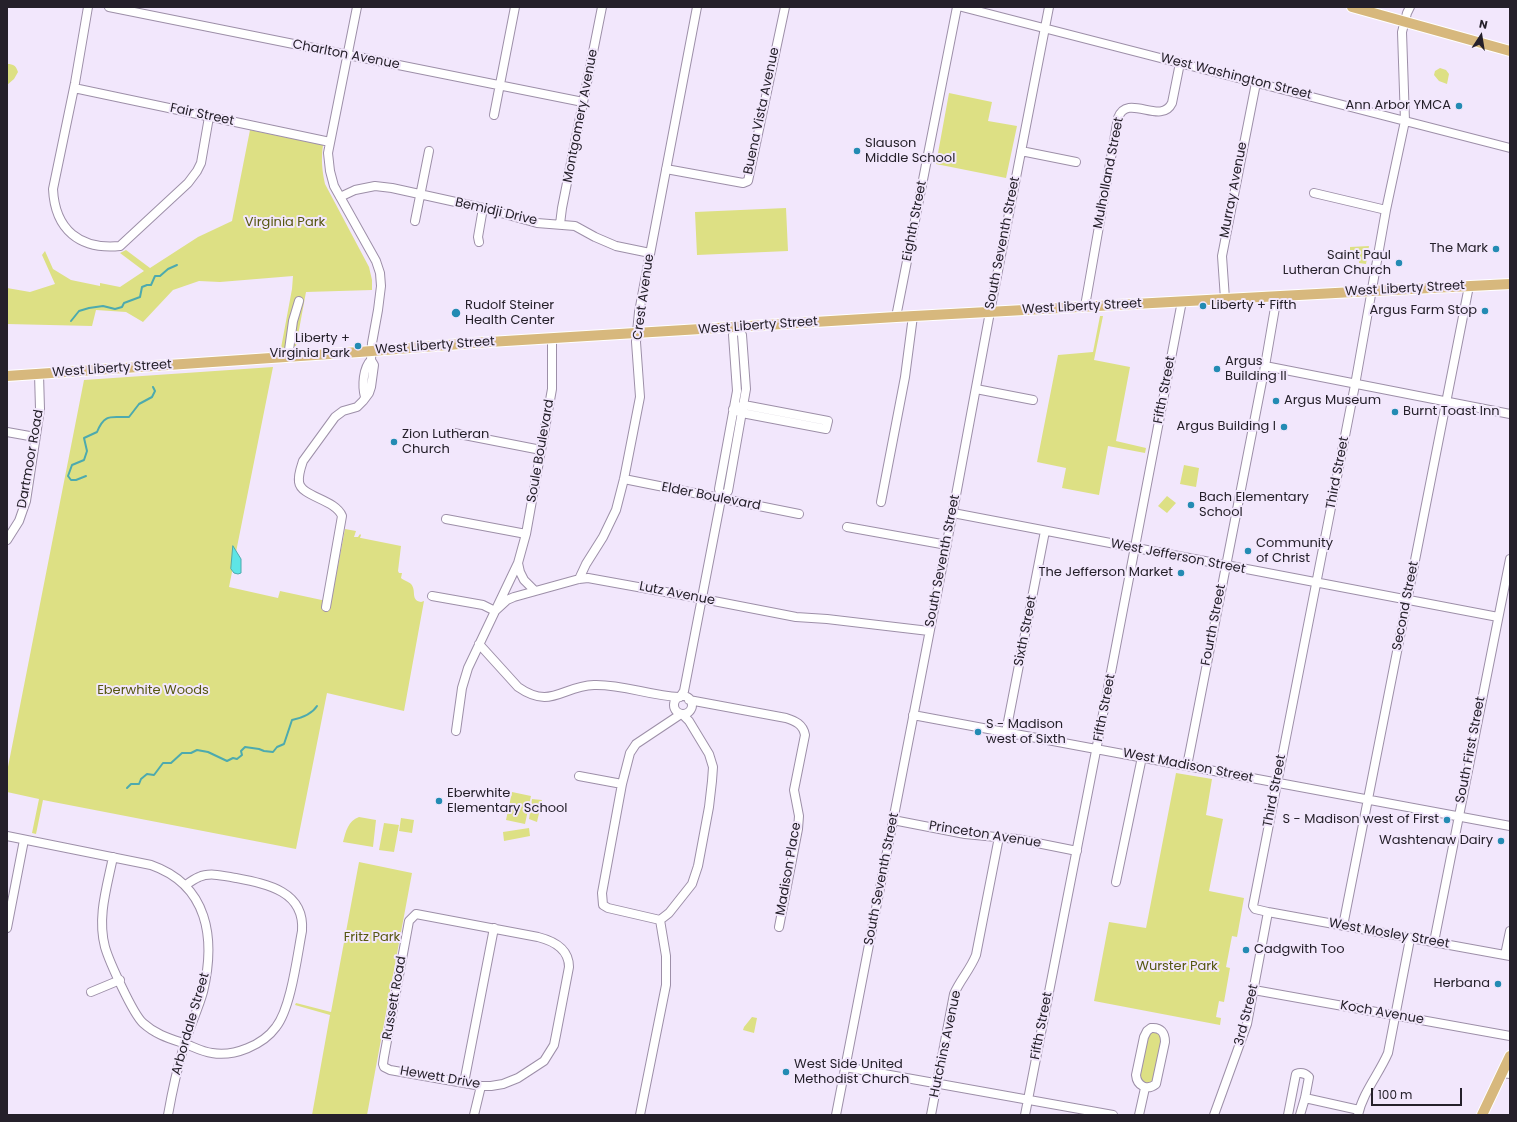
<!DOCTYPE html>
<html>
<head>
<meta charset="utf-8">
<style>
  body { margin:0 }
  #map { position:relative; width:1517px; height:1122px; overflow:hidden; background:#f2e7fc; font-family:Poppins,sans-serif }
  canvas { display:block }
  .frame { position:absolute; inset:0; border:8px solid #25202a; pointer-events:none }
  .north { position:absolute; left:1461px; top:16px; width:40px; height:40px; -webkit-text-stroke:3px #f2e7fc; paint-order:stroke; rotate:12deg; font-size:11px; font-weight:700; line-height:16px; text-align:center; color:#25202a }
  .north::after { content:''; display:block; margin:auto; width:14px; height:18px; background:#25202a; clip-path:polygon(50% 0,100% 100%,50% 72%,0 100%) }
  .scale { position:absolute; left:1371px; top:1088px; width:91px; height:18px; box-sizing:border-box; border:2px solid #25202a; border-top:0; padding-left:5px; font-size:12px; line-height:14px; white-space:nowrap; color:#25202a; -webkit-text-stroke:3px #f2e7fc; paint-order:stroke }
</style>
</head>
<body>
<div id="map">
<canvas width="1517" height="1122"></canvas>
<div class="frame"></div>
<div class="north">N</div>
<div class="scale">100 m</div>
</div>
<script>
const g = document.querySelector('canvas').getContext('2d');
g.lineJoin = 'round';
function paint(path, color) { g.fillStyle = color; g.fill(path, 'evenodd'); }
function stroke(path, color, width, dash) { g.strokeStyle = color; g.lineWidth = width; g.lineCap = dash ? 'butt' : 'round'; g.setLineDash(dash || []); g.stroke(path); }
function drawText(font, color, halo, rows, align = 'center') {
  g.font = font + ' Poppins,sans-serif'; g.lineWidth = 4; g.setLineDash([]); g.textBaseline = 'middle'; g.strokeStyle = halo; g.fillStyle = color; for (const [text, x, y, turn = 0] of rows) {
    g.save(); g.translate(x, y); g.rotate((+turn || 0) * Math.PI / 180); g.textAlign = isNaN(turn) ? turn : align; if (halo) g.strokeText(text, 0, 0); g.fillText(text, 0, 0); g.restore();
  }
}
paint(new Path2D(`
  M7,64c7,0 9,2 11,8l-4,7 -7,6z
  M1440,68l6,2 3,4 -2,10 -8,-3 -5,-6 1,-4z
  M949,93l43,9 -4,19 29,5 -11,52 -70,-14z
  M250,130l73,15c-2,14 -1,25 2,39l44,83 3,13v10l-66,2 -10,54 -15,2 11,-59 1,-13 -73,6 -21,-1 -26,9 -30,32 -17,-10 -30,-2 -4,16 -85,-2v-36l23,4 25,-8 -13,-29 3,-4 8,18 18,11 29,6v-3l20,4 24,-16 -24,-18 6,-3 24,18 48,-31 34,-16z
  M786,208l2,43 -91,4 -2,-43z
  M1369,246l-3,18 -7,-1 1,-8 -10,-2v-6z
  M1100,316h3l-9,44 36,7 -14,74 30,7 -1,5 -37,-7 -9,49 -37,-7 4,-20 -29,-6 21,-107 35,-3z
  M273,367l-44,220 49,11 2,-7 51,11 14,-73 11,2 -2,6h4l2,-3 1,1 -1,3h1l40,8 -3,25 1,2h3l-1,5c2,2 8,4 10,6 6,7 -1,16 10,18l3,-1 -20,110 -77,-18 -31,156 -253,-49 -7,34 -4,-1 7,-34 -32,-7v-20l77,-392z
  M1184,465l15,3 -3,19 -16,-3z
  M1167,496l9,7 -9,10 -9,-7z
  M1176,773l36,6 -6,36 17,4 -14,72 35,7 -7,39 -5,-1 -6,31 4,1 -6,34 -5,-1 -3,16 5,1 -1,7 -126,-24 15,-79 37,6z
  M512,792l19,4 -6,28 -19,-4z
  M532,799l10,1 -5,22 -8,-3z
  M359,817l17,3 -3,27 -30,-5c3,-11 5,-21 16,-25z
  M401,818l13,2 -2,13 -13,-2z
  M384,823l15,2 -5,27 -15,-2z
  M529,828l1,8 -26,5 -1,-9z
  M359,862l53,11 -45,242h-55l18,-100 -35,-10 1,-2 35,9z
  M752,1017l5,1 -3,15 -11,-3 1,-3z
  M1154,1032l5,2 3,6 -9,40 -4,4 -6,-1 -3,-5 7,-39 3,-5z`), '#dde084');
const water = new Path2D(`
  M233,546l8,13v14l-3,1 -4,-1 -3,-4z`);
paint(water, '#5ee5e6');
stroke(water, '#4daaae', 1);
stroke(new Path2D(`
  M71,321l8,-10 10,-3 14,-2 12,3 7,-2 2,-4 16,-6 2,-10 5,-2h4l4,-9h5l8,-7 9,-4
  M86,476l-10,4h-5l-3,-4 4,-11 12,-5 3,-9 -3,-13 13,-6c8,-20 15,-14 32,-15l10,-13 13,-7 3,-6 -2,-4
  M127,788l4,-4h8l2,-5 6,-5 7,1 9,-12h8l11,-10h9l6,-3 11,2 19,9 6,-3 4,1 5,-4 -1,-4 4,-4 14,2 5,2 9,1 4,-5 7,-3 8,-24c9,-2 20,-6 25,-14`), '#4daaae', 2);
const minor = new Path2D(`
  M88,7l-13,76 -22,106c2,41 27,61 67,57l68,-63 9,-12 4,-8 8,-46
  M109,7l474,95
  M962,7l548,141
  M1410,7l-3,6 -5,19 3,89 -19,89 -31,175 -102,521 2,3 13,3 242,44
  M74,88l256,54
  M494,115l21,-108
  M1021,151l55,11
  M666,169l77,14 5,-2 37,-174
  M1314,193l72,17
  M340,197l15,-7 20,-4 17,2 91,20 54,15 38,3 20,11 21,9 34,7
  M415,221l14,-70
  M560,224l2,-16 40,-201
  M479,242l-1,-5 5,-29
  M1225,299l-3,-43 2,-10 32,-163
  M1085,306l33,-188c9,-26 43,8 54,-15l8,-40
  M896,317l61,-310
  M288,357l5,-36 6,-20
  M1265,366l245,48
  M976,389l57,11
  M365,397c-3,-11 -2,-29 6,-37
  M744,405l84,16 -2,8 -84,-16 -9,-4z
  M7,432l28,5
  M454,433l87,17
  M624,479l175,35
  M721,499l7,-8 18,-102 -4,-54 -5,-8
  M881,502l24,-125 8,-61
  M953,513l545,104
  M446,519l80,15
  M847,527l100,18
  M7,540l12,-19 7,-20 14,-92 -1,-35
  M579,579l7,-15 17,-27 13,-27 8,-31 16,-82 -4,-55 3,-30 58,-305
  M534,590l-10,-10 -4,-8 -2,-9 8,-29 26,-145v-51
  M432,596l51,9 12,6 12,-11 7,-3 65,-18 9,-1 105,19 103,20 31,2 102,12
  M326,607l16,-91c-7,-17 -41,-19 -43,-34 -1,-7 2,-15 4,-21l32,-44 8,-6 14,-4 6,-6 6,-8 2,-6 3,-22 -3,-5 1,-17 6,-33 3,-24 -1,-13 -4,-12 -42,-75 -4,-15 -2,-18 29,-146
  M479,644l39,43c33,23 44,-1 76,-2 29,-1 56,11 85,12
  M674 705a9 9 0 1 1 18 0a9 9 0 1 1-18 0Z
  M680,697l4,-6 37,-192 -2,-10 18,-98 -4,-56 4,-8
  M689,700l97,18c9,3 17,6 19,17l-11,55 5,26 -1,13 -19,98
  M913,715l597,111
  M456,731l6,-43 6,-20 50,-105
  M1006,732l39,-201
  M1187,766l78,-400 12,-70
  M579,776l43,8
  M893,820l72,14 52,5 60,12
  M7,836l144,29c57,20 65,73 52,127 -5,18 -14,36 -19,54 -7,23 -12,46 -16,69
  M113,857c-6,30 -16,60 -8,90 4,14 28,67 38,76 12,11 25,15 40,20 9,3 19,9 29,10 22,4 51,-8 64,-26 15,-19 21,-70 26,-96 3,-40 -35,-47 -66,-53 -12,-2 -26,-6 -37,-1 -5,2 -9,5 -13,8
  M1116,882l26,-125
  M416,914l122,23c16,4 31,12 31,30l-13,68 -2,10 -10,16 -26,17 -15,6 -12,2h-10l-91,-16 -6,-3 -1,-3 1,-7 25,-136z
  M660,920l-52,-12 -5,-3 -1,-12 20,-109 8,-31 6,-9 45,-30
  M660,920l9,-7 23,-29 6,-18 11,-59 3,-26 1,-14 -4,-13 -20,-33 -7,-7
  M1343,926l126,-640
  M7,928l17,-88
  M1434,942l76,-383
  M1505,955l5,-24
  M1254,990l256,46
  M91,992l29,-12
  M1151,1028c10,-1 14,5 14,14l-9,42c-9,7 -19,2 -20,-9l8,-38 3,-6z
  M845,1067l268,48
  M1502,1073l8,1
  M464,1083l30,-155
  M1305,1098l54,12
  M474,1115l7,-29
  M640,1115l26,-130v-29l-6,-36
  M836,1115l118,-609 36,-194 59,-305
  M931,1115l23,-121c6,-14 16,-24 22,-39l23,-118
  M1025,1115l70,-359 87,-455
  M1139,1115l6,-27
  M1214,1115l33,-91 21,-112
  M1288,1115l7,-36 1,-5c5,-2 9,-1 13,3l-4,21 -5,17
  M1358,1115c5,-23 21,-41 30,-62l22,-114`);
const major = new Path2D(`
  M1352,7l158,44
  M7,376l352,-24 114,-9 423,-26 476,-26 138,-7
  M1482,1115l28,-59`);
stroke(minor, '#9d8fa8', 10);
stroke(major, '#fff', 12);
stroke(minor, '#fff', 8);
stroke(major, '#d7b87d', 10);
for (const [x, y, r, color] of [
  [1459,106,4,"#238bb3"],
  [857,151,4,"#238bb3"],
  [1496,249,4,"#238bb3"],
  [1399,263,4,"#238bb3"],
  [1203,306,4,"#238bb3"],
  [1485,311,4,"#238bb3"],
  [456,313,5,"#238bb3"],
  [358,346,4,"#238bb3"],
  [1217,369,4,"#238bb3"],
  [1276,401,4,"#238bb3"],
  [1395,412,4,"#238bb3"],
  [1284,427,4,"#238bb3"],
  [394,442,4,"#238bb3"],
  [1191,505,4,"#238bb3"],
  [1248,551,4,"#238bb3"],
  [1181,573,4,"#238bb3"],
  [978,732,4,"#238bb3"],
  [439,801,4,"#238bb3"],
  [1447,820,4,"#238bb3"],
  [1501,841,4,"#238bb3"],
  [1246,950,4,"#238bb3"],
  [1498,984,4,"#238bb3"],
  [786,1072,4,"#238bb3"]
]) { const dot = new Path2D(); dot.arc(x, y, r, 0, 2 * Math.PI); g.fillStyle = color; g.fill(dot); stroke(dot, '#f2e7fc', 1.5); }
drawText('13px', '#25202a', '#f2e7fc', [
  ["Charlton Avenue",346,55,11],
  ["West Washington Street",1236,77,14],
  ["Buena Vista Avenue",762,111,-78],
  ["Fair Street",202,115,12],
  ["Montgomery Avenue",581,116,-79],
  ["Mulholland Street",1109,173,-79],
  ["Murray Avenue",1234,190,-79],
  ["Bemidji Drive",496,212,13],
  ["Eighth Street",915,221,-79],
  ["South Seventh Street",1003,243,-79],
  ["West Liberty Street",1405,289,-3],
  ["Crest Avenue",644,297,-82],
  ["West Liberty Street",1082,307,-3],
  ["West Liberty Street",758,326,-4],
  ["West Liberty Street",435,346,-4],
  ["West Liberty Street",112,369,-4],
  ["Fifth Street",1165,390,-79],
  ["Soule Boulevard",541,451,-80],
  ["Dartmoor Road",31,459,-80],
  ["Third Street",1338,473,-79],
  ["Elder Boulevard",711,497,11],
  ["West Jefferson Street",1178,557,11],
  ["South Seventh Street",943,561,-79],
  ["Lutz Avenue",677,594,11],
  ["Second Street",1406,606,-79],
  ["Fourth Street",1214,625,-79],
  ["Sixth Street",1026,631,-79],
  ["Fifth Street",1105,708,-79],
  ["South First Street",1471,750,-79],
  ["West Madison Street",1188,766,11],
  ["Third Street",1275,791,-79],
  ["Princeton Avenue",985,835,9],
  ["Madison Place",789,869,-80],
  ["South Seventh Street",882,879,-79],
  ["West Mosley Street",1389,934,10],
  ["Russett Road",395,998,-80],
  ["Koch Avenue",1382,1013,10],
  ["3rd Street",1247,1015,-76],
  ["Arbordale Street",191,1024,-74],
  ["Fifth Street",1042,1026,-79],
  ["Hutchins Avenue",946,1044,-78],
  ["Hewett Drive",440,1078,10]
]);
drawText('13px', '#25202a', '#f2e7fc', [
  ["Ann Arbor YMCA",1451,106,"right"],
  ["Slauson",865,144],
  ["Middle School",865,159],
  ["The Mark",1488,249,"right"],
  ["Saint Paul",1391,256,"right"],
  ["Lutheran Church",1391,271,"right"],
  ["Rudolf Steiner",465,306],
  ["Health Center",465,321],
  ["Liberty + Fifth",1211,306],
  ["Argus Farm Stop",1477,311,"right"],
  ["Liberty +",350,339,"right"],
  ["Virginia Park",350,354,"right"],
  ["Argus",1225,362],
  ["Building II",1225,377],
  ["Argus Museum",1284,401],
  ["Burnt Toast Inn",1403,412],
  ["Argus Building I",1276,427,"right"],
  ["Zion Lutheran",402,435],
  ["Church",402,450],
  ["Bach Elementary",1199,498],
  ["School",1199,513],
  ["Community",1256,544],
  ["of Christ",1256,559],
  ["The Jefferson Market",1173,573,"right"],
  ["S - Madison",986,725],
  ["west of Sixth",986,740],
  ["Eberwhite",447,794],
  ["Elementary School",447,809],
  ["S - Madison west of First",1439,820,"right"],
  ["Washtenaw Dairy",1493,841,"right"],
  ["Cadgwith Too",1254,950],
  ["Herbana",1490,984,"right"],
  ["West Side United",794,1065],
  ["Methodist Church",794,1080]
], 'left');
drawText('13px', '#565711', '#f2e7fc', [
  ["Virginia Park",285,223],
  ["Eberwhite Woods",153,691],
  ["Fritz Park",372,938],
  ["Wurster Park",1177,967]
]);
</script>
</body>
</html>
